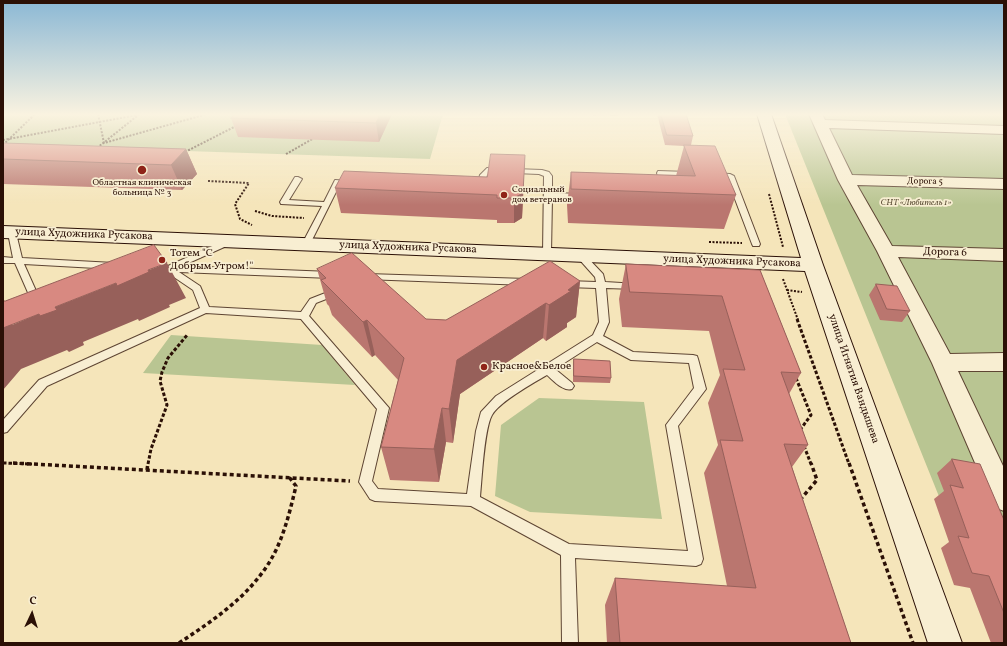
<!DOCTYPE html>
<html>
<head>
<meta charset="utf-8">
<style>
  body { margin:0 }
  #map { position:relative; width:1007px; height:646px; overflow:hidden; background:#f5e5ba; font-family:Vollkorn,serif }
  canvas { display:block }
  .frame { position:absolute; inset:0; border:4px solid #2b1006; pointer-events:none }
  .north { position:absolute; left:12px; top:594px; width:40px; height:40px; -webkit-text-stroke:3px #f8eed2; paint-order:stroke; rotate:4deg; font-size:11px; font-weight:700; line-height:16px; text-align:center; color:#2b1006 }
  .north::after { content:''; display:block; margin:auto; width:14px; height:18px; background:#2b1006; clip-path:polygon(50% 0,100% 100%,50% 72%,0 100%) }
</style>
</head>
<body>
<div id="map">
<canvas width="1007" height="646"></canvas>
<div class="frame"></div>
<div class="north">С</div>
</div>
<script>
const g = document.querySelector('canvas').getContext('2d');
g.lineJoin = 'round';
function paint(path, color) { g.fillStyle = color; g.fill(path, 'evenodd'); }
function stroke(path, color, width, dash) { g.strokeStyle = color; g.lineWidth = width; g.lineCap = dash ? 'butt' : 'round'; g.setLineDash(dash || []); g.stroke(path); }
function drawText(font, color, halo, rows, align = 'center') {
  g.font = font + ' Vollkorn,serif'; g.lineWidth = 3.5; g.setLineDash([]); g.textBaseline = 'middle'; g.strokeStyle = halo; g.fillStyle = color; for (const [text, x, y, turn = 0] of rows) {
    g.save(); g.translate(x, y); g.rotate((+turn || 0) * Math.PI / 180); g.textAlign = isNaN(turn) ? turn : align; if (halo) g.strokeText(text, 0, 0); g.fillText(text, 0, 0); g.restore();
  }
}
paint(new Path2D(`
  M3,114h440l-13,45 -427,-14z
  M785,114h219v529h-6z
  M171,335l151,10 33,40 -212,-12z
  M539,398l105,4 18,117 -132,-7 -35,-16 6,-71z`), '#b9c592');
const lane = new Path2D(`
  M487,168l55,2 7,2 3,4v17l32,1v4h-3l-29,-1 -1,57 -1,2h-6l-1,-2 1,-78 -5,-2 -48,-2 -4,3 -4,15h-6l-1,-2 4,-13z
  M658,171l31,1 4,2 -4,2 -24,-1 4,14 -4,2 -4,-2 -4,-16z
  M712,173l18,1 4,2 26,68 -1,2h-6l-1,-2 -25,-66 -15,-1z
  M295,177h3l4,2 -13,21 35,2 11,-22 15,1 4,2 -4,2 -10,-1 -30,60 -4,3 -4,-3 20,-38 -41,-2 -1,-2z
  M12,230l4,3 6,25 92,5 4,3 -4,3 -90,-5 17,38 -5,3 -3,-1 -18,-41h-12v-6l10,1 -5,-25z
  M228,239l3,1 1,2 -1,2 -49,22 149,6 5,3 -5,3 -152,-6 21,14 9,21 92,5 9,-13 23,-9h6l2,2 -2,2 -23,9 -7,13 80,92 -17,73 6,8 89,5 9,-63 5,-19 15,-16 97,-61 6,-13 -3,-34 -29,-1 -5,-3 5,-3 29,1 -1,-5 -17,-19 -1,-2 1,-2h6l19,20 2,8 33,2 2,2 -5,3 -29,-1 3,34 -6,14 30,16 60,3 4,1 1,3 8,30 -28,37 25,133 -2,5 -5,2 -121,-8 3,85h-16l-1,-88 -90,-49 -96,-5 -5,-2 -11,-17 18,-73 -76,-90 -95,-6 -159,73 -40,46 -4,1v-13l36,-40 161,-72 -7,-18 -28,-19h-8l-5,-3 5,-3 11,1zM597,342l34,18 58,3 5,25 -28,37 22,126 -119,-7 -89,-47c2,-19 4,-68 12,-82 7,-13 41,-32 55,-40 6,5 16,17 25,14l2,-3 -2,-3 -17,-14z
  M367,274l160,5 5,3 -5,3 -163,-6 -2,-2 2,-2z`);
const street = new Path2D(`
  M809,114h13l3,6 179,6v8l-175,-6 23,47 152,4v10l-147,-4 35,61 112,3v12l-106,-4 52,97 54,-1v18h-46l46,97v43l-10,-4 -62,-144 -55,-112 -39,-71z`);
const secondary = new Path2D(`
  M757,114h14l52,151 139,378h-34l-123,-372 -802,-33v-12l798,32z`);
stroke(lane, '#5e4533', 2);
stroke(street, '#5e4533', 2);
stroke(secondary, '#2b1006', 2);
stroke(new Path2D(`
  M98,114l6,29 103,-29
  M3,140l139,-26
  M3,145l32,-31
  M97,148l40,-32
  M185,152l51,-26
  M286,154l28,-16
  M208,181l41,2 -14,21 5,15 12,6
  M769,194l14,53
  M255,211l17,5 32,2
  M709,242l33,1
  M783,279l15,41
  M787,290l15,2`), '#2b1006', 2, [2, 1.5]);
stroke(new Path2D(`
  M797,319l52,145
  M796,378l15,37 -11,15
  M804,446l7,18
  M3,463l29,1
  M148,464l3,-15 16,-44 -7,-24 2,-9 6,-14 20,-24`), '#2b1006', 3, [3.5, 2]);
stroke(new Path2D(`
  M13,463l337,18
  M849,463l64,180
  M147,470l1,-7
  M800,500l17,-20 -6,-17
  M179,643c38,-25 78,-52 98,-95 9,-20 14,-41 19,-62l-7,-9`), '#2b1006', 3.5, [4, 3]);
paint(lane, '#f8eed2');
paint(street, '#f8eed2');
paint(secondary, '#f8eed2');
paint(new Path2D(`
  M392,114l-13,28 -141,-5 -7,-19z
  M553,114h65v2z
  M657,114h29l7,22 -2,9 45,50 -12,34 -156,-6 -1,-18 4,-33 105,4 8,-30 -19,-1z
  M3,143l183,6 11,25 -15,16 -179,-6z
  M524,179l-2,39 -8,5h-17v-3l-156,-7 -6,-25z
  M626,264l134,6 41,103 -12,21 19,51 -16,22 59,176h-244l-2,-38 10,-27 112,8 -23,-113 14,-28 -10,-42 12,-28 -11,-44 -87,-4 -3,-28z
  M317,269l109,50 20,1 134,-39 -4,36 -9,6v4l-21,14 -3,-3 -83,56 -7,49 -7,-1 -7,40 -49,-2 -9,-33 17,-67 -23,-25 -3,2 -40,-42 -3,-9 -2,-2z
  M876,284l34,27 -8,11 -22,-2 -11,-25z
  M574,359l37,19 -1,5 -37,-1v-17z
  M952,459l52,61v123h-13l-21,-55 -16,-3 -13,-37 8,-6 -15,-43 10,-8 -7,-18z`), '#ba766f');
paint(new Path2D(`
  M380,114h12l-13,28 -3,-19z
  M186,149l11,25 -15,16 -11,-25z
  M525,155l-3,63 -8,5v-25z
  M167,263l19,35 -17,7 1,2 -31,14 -1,-2 -55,23 1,3 -15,7 -2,-2 -46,19 -18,21v-93l9,28 43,-18z
  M580,281l-4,36 -9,6v4l-21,14 3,-36 19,-15z
  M546,303l-3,35 -83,56 -7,49 -4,-34 8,-49z
  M367,320l8,35 -3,2 -9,-35z
  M442,408l4,34 -7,40 -5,-33z`), '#97605a');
const building = new Path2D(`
  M235,114h145l-4,9 -145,-5z
  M661,114h25l7,22 -26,-1z
  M3,143l183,6 -15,16 -168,-6z
  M684,145l31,1 21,49 -165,-6v-17l124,4z
  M491,154l34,1 -2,38 -9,5h-17v-3l-162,-7 9,-17 143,6z
  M154,245l13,18 -19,7 1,2 -32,14 -1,-3 -61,24 2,3 -17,6 -1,-2 -36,14v-27h2z
  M352,253l74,66 20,1 104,-59 30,20 -12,9 3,1 -22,14 -3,-2 -89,57 -8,49 -7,-1 -8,41 -53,-2 23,-89 -37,-38 -4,2 -42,-42 5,-2 -9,-9z
  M626,264l134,6 41,103 -20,-1 27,73 -24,-1 67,199h-231l-5,-65 141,10 -36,-148 23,1 -20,-72 22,1 -23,-74 -92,-4z
  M876,284l21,2 13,25 -23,-2z
  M574,359l36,2 1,17 -37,-2z
  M952,459l28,5 24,56v93l-15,-37 -17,-3 -14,-37 11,2 -19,-53 13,3z`);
paint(building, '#d88981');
stroke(building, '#97605a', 1);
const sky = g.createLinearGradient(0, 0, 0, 205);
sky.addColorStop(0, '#8bb8d5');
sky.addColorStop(0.56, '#faf3e0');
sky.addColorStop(1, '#faf3e000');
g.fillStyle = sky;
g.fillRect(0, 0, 1007, 205);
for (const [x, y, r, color] of [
  [142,170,5,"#8f2418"],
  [504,195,4,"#8f2418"],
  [162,260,4,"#8f2418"],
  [484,367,4,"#8f2418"]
]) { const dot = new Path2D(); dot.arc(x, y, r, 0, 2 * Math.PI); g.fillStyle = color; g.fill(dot); stroke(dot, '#f8eed2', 1.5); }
drawText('9px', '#2b1006', '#f8eed2', [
  ["Дорога 5",925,182,1]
]);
drawText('9px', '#2b1006', '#f8eed2', [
  ["Областная клиническая",142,183],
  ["больница № 3",142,193],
  ["Социальный",512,190,"left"],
  ["дом ветеранов",512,200,"left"]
]);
drawText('italic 9px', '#5d4f37', '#f8eed2', [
  ["СНТ «Любитель 1»",916,203]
]);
drawText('11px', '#2b1006', '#f8eed2', [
  ["улица Художника Русакова",84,235,2],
  ["улица Художника Русакова",408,248,2],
  ["Дорога 6",945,253,2],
  ["улица Художника Русакова",732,262,2],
  ["улица Игнатия Вандышева",853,379,71]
]);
drawText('11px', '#2b1006', '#f8eed2', [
  ["Тотем \"С",170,254],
  ["Добрым Утром!\"",170,267],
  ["Красное&Белое",492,367]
], 'left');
</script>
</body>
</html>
